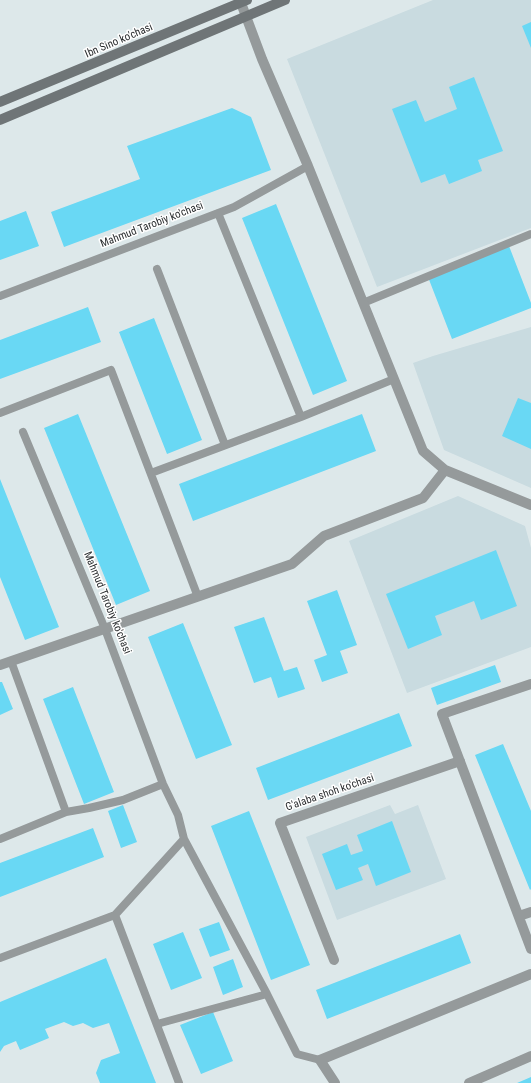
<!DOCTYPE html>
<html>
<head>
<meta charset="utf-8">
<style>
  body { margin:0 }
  canvas { display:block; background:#dde8ea }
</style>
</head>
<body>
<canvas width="531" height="1083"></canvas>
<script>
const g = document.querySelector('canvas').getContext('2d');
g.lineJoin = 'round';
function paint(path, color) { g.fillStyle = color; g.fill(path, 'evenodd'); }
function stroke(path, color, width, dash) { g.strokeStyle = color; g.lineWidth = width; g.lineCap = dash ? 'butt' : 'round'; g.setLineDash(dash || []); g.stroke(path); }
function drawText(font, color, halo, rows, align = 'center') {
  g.font = font + ' "Roboto Condensed",sans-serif'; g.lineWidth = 3; g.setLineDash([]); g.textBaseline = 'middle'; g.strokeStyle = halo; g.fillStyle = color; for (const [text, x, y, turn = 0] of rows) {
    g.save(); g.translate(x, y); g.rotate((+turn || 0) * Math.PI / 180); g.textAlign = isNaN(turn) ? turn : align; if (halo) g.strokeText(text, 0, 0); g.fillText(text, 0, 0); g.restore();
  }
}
paint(new Path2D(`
  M433,0h98v228l-154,59 -90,-228z
  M531,327v161l-87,-38 -31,-87 20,-7z
  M458,496l67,30 6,22v99l-124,46 -58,-152z
  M390,805l5,9 23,-9 28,74 -109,41 -31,-83z`), '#c9dbe0');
paint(new Path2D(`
  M531,22v26l-9,-22z
  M474,77l29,74 -25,9 4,11 -33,13 -4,-10 -24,9 -29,-74 24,-9 9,22 32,-13 -8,-22z
  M232,108l19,9 20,53 -207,77 -13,-35 89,-33 -13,-33z
  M276,204l71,177 -34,14 -71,-177z
  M26,211l13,35 -39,14v-39z
  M509,246l22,57v5l-79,31 -24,-62z
  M88,307l13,35 -101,37v-39z
  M154,318l48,122 -35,14 -48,-122z
  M518,398l13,5v46l-29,-13z
  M78,414l72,177 -34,14 -72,-177z
  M362,414l14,37 -183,70 -14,-37z
  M0,479l59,148 -34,13 -25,-63z
  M496,550l21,56 -36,14 -7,-19 -39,15 7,19 -34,14 -22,-55z
  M337,590l20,55 -17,6 8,22 -26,9 -8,-22 13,-5 -20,-54z
  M264,617l20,54 13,-4 8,22 -27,9 -7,-21 -17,6 -20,-56z
  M183,623l49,122 -36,14 -48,-122z
  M495,665l6,17 -64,23 -6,-17z
  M0,682h2l11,27 -13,6z
  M73,687l41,105 -30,12 -41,-105z
  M399,713l13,33 -144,54 -12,-32z
  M503,744l28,67v78l-1,1 -55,-135z
  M123,805l14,37 -16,6 -13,-37z
  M249,811l61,154 -39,15 -60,-154z
  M392,821l19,51 -35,14 -8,-22 -10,4 5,12 -27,10 -14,-36 25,-10 4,11 12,-4 -6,-16z
  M93,828l11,29 -104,40v-34z
  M219,922l11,28 -20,7 -11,-28z
  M183,932l19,46 -31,12 -18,-46z
  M460,934l11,29 -144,56 -11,-29z
  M106,958l50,125h-56l-4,-10 5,-13 19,-7 -11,-30 -16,5 -10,-5 -10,3 -9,-4 -19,7 4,9 -29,12 -4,-9 -12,5 -4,6v-50z
  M233,959l10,28 -20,8 -10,-28z
  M213,1012l20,49 -32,13 -21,-49z
  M531,1077v6h-14z`), '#69d8f4');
stroke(new Path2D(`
  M218,213l83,204
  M157,269l68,176
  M0,296l234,-89 74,-41
  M363,303l168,-69
  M0,413l111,-43 87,227
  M151,473l150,-56 93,-38
  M66,812l23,-4 34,-8 40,-16
  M0,839l66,-27 -55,-151
  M184,839l83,155 30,60 23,6
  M115,915l64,168
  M0,958l115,-43 69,-76 -6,-24 -15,-31 -58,-155 -82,-197
  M157,1024l110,-30`), '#959a9b', 8);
stroke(new Path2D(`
  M241,3l21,56 46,107 115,285 22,19 86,35
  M0,665l292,-101 32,-28 99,-38 22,-28
  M531,684l-89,30 89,235
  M519,916l12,-4
  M334,960l-54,-137 180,-62
  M335,1083l-15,-23 211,-86
  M469,1083l62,-27`), '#959a9b', 10);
stroke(new Path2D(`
  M0,102l247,-102
  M0,120l285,-120`), '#6f7577', 10);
drawText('11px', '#292c2e', '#fff', [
  ["Ibn Sino ko'chasi",119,41,-23],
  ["Mahmud Tarobiy ko'chasi",152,225,-21],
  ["Mahmud Tarobiy ko'chasi",107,603,68],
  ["G'alaba shoh ko'chasi",330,793,-19]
]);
</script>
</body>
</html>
